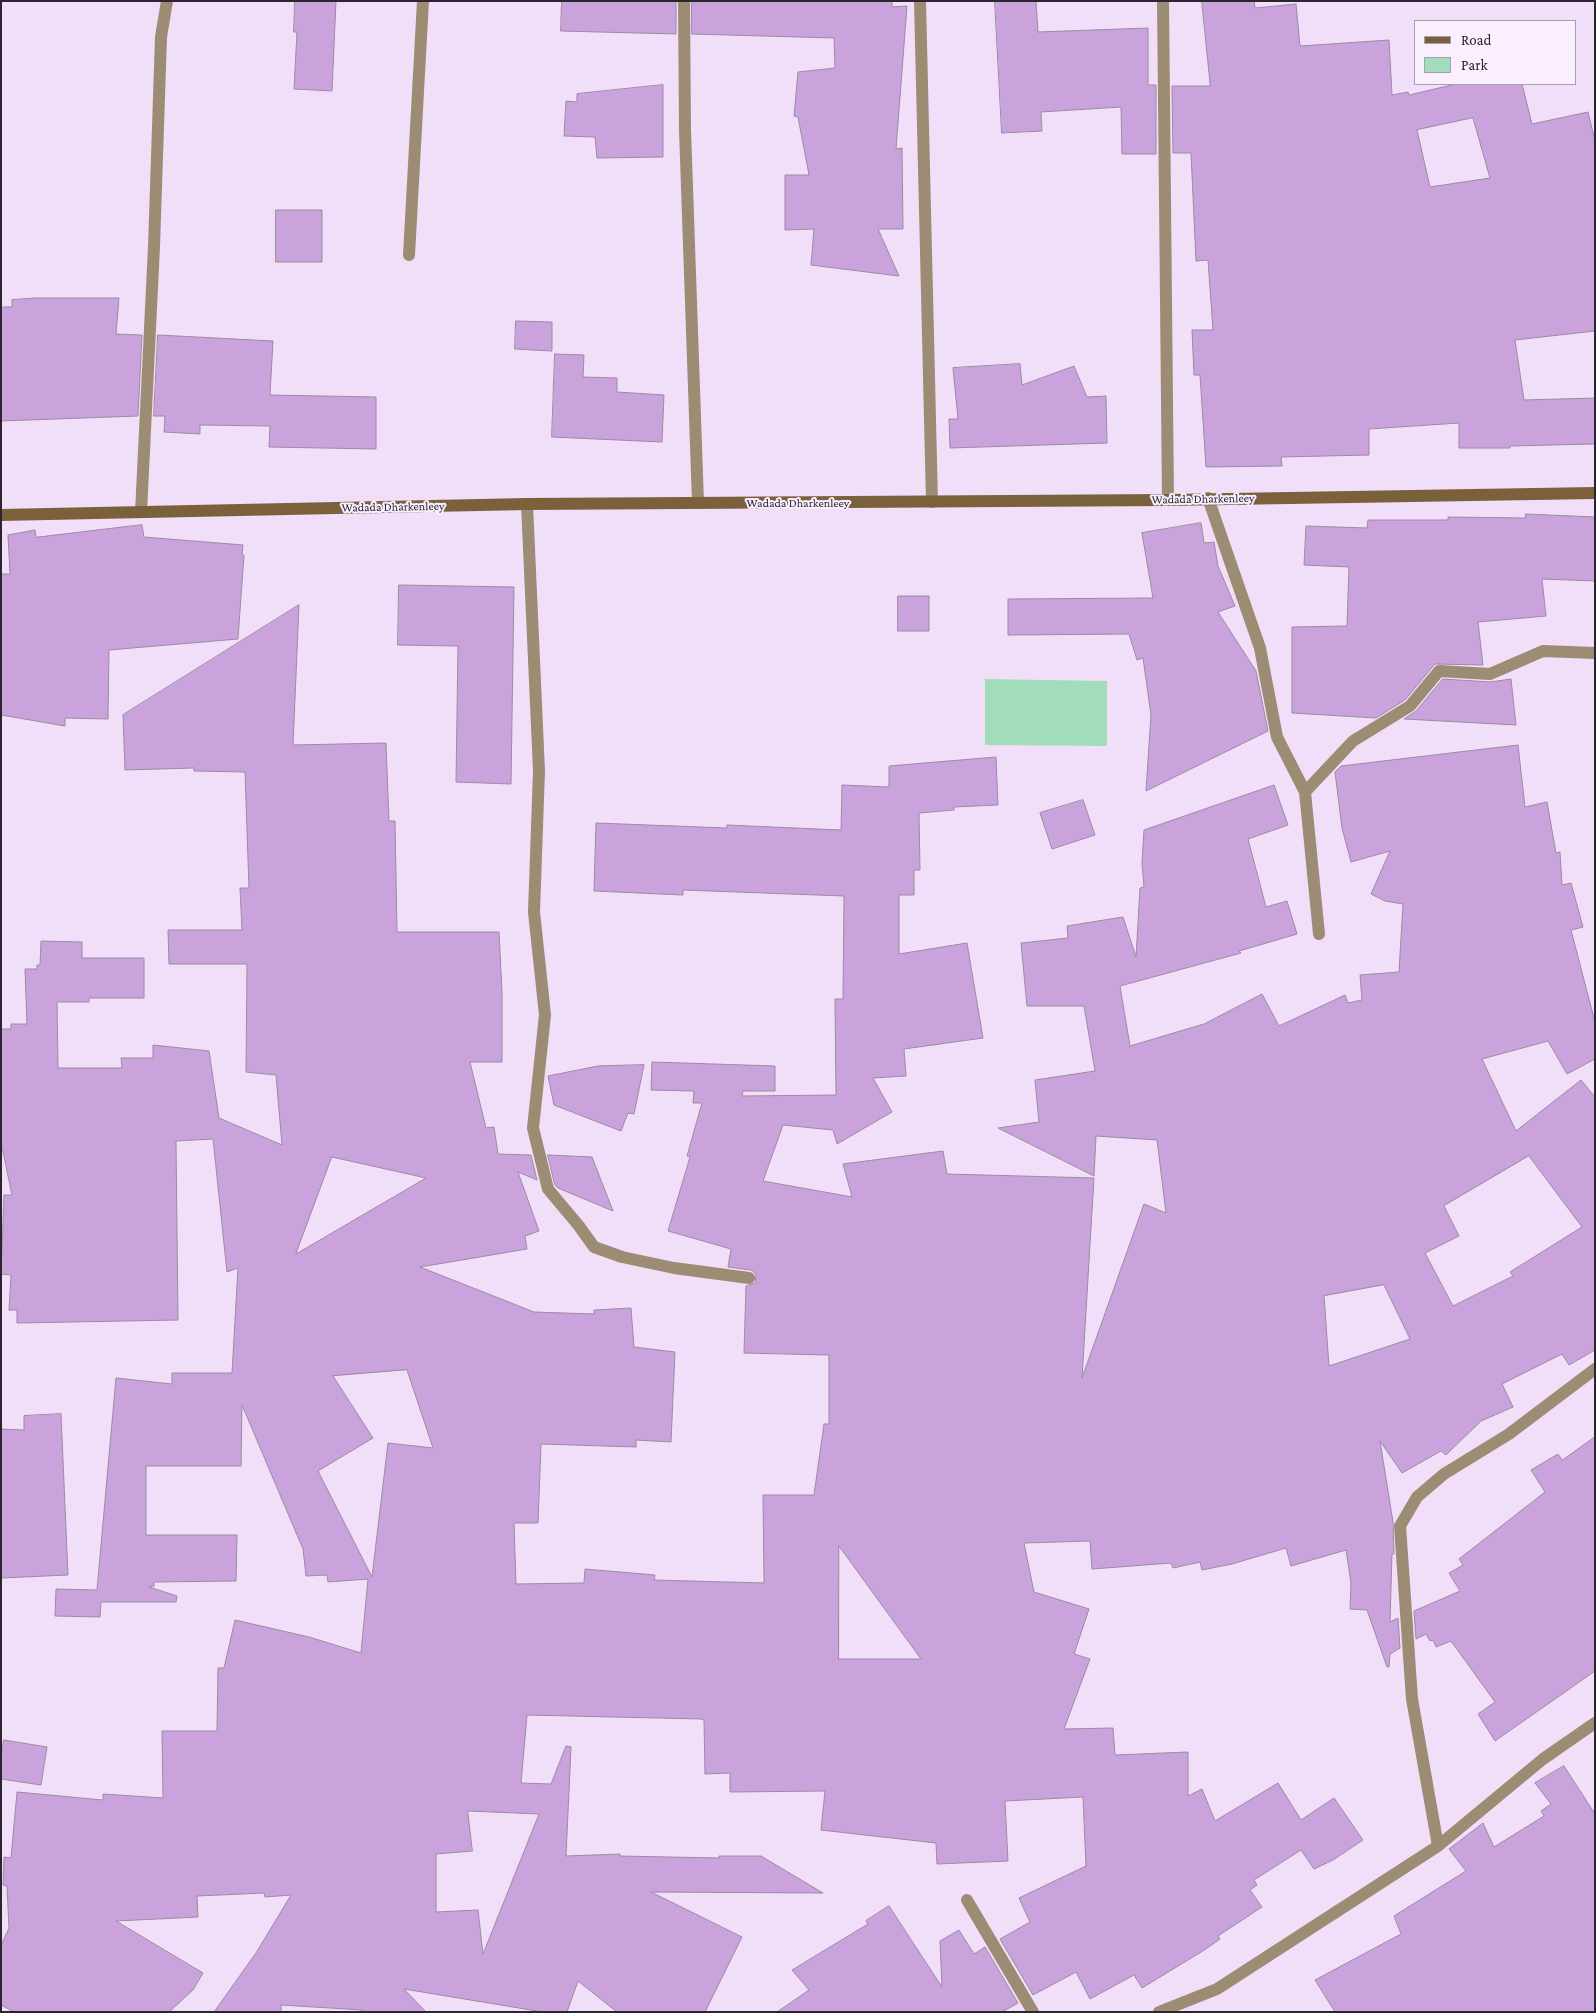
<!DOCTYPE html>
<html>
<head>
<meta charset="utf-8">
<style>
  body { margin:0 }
  #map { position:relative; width:1596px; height:2013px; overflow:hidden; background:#f1dff9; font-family:"Crimson Pro",serif }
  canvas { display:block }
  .frame { position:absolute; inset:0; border:2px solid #2c252f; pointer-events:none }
  .legend { position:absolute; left:1414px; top:20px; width:162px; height:65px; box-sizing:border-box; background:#faefff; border:1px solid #a89eac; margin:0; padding:6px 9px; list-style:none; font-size:15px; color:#2c252f }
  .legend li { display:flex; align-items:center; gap:10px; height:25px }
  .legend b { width:25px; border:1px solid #a89eac }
</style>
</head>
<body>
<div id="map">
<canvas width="1596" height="2013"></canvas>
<div class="frame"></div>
<ul class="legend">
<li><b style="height:6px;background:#7a613c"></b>Road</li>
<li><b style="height:14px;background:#a1ddba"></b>Park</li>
</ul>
</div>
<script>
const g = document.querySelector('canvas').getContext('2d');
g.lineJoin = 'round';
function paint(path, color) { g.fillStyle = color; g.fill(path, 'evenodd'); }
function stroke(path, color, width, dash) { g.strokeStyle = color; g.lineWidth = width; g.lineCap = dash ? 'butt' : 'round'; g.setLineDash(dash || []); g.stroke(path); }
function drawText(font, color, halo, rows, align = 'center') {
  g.font = font + ' "Crimson Pro",serif'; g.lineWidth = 4; g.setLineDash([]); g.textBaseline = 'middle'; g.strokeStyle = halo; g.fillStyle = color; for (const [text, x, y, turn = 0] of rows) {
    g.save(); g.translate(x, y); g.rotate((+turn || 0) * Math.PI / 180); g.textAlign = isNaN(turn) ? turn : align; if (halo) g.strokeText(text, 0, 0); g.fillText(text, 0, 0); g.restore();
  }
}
paint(new Path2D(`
  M985,679l122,2v65l-122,-1z`), '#a1ddba');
const building = new Path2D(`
  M295,1h41l-4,90 -38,-2 3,-57h-3z
  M562,1h114v33l-115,-3z
  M692,1h200v6l15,-1 -11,143 6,-1 1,81h-25l21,47 -88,-11 3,-36 -29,1v-55h24l-11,-58 -4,-1 4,-44 37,-4 -1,-30 -142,-4z
  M995,1h41l2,31 110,-4v57h8v69h-34l-1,-47 -80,5 1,19 -40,2z
  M1202,1h52l1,7 41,-4 4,42 89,-6 3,55 16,-3 1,3 47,-11h66l10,40 56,-12 7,29v190l-80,9 9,60 71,-2v46l-85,2v2h-51v-25l-90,6v26l-88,2 1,9 -76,1 -6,-92h-6l-2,-45h21l-5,-70 -12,1 -5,-108h-18l-1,-67h38zM1473,118l17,60 -60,9 -13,-57z
  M663,85v72l-66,1 -2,-21 -31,-1 2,-35 11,1v-8z
  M276,210h46v52h-46z
  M36,298h83l-3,36 26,1 -4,81 -137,5v-114h11v-7z
  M516,321l36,1v29l-37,-2z
  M158,335l115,6 -3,54 106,2v52l-107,-2 1,-21 -70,-1v9l-36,-2 1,-16h-11z
  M555,354l29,1 -1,22 34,1v14l47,3 -2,47 -110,-5z
  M1020,364l2,21 52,-19 13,31 19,-1 1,47 -157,5 -1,-29h9l-5,-51z
  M1526,514l69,3v64l-53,-2 4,37 -68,6 5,43 -48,-1 -30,36 -29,18 -84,-5v-86l55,-1 2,-59 -45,-2 2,-39 61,2 1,-8h80v-3l77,1z
  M1201,523l3,20 10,-1 4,24 17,40 -17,6 38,59 12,60 -122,60 5,-76 -8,-57 -6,2 -8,-26 -121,1v-36l145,-1 -11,-65z
  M142,525l2,12 99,8 -1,10h2l-6,84 -129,11 -1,69 -43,-1v8l-64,-11v-141h9l-2,-39 27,-5 1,7z
  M399,585l115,2 -3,197 -55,-2 2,-136 -60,-1z
  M898,596h31v35h-31z
  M299,605l-6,140 93,-2 3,78h6l2,111h102l3,60v70h-32l16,66 8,-1 4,27 33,1 6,25 -19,-8 21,59 -14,5 2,13 -107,18 114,45 60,2v-4l37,-2 3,39 41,5 -4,90 -35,-2v7l-95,-3 -3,79h-24l2,61 68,-1 1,-14 70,6 -1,5 110,3 -1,-88h51l10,-71h5v-69l-85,-2 2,-67 9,-3 1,-9 -5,-4 -23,-3 3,-18 -63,-18 22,-74 -3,-1 15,-53h-9l1,-12 -43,-1 1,-28 123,4v25h-32l-1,5 94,-1 -1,-96h8l1,-103 -161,-6v5l-89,-4 2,-68 131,5v-3l114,5 1,-45 47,2v-21l107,-9 2,48 -44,2v3l-35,3 1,57h-6v25h-15v59l68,-11 16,95 -79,11 2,27 -33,2 19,34 -55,32 -4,-14 -50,-5 -20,56 89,16 -9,-33 100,-13 4,23 147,4 -12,200 62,-174 22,9 -9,-73 -61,-4 -2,40 -96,-48 41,-6 -4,-42 60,-9 -11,-65h-57l-6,-63 47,-5 -1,-12 56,-9 13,40 4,-69 4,-1 -2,-24 2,-33 130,-45 14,40 -40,14 18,68 21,-6 10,33 -58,17 2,2 -121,33 10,60 74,-22 58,-30 17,32 66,-31 3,8 14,-3 -2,-25 39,-3 4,-68 -18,-3 -14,-7 19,-43 -39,11 -9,-34 -7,-56 6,-6 177,-21 7,62 22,-5 9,51 4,-1 2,33 9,-2 12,44 -12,3 24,92v37l-28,15 -19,-33 -66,18 34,72 65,-51 14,17v253l-26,15 -7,-11 -60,30 11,23 -32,14 -35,34 -5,-4 -39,22 -22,-32 13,81 1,32h-2l-2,68 8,-4 2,30 -10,6 -1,13h-2l-20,-57 -17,-1 1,-26 -5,-33 -55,16 -5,-18 -54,16 -30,6 -2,-8 -27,6 -2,-5 -79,6 -2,-28 -66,2 10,49 55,17 -15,45 16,5 -26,70 49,-1 2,27 73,-3v44l14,-7 13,32 63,-38 23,37 33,-22 29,42 -30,20 -19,9 -13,-19 -47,30 3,5 -7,5 12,17 -44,29 2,3 -14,10 -64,39 -8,-13 -44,24 -14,-27 -43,23 -33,-56 30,-17 -11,-24 67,-32 -3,-69 -78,4 3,60 -71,3 -1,-21 -115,-13 4,-39 -95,1v-19l-25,1 -1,-54 -3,-1 -174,-4 -6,68 30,1 15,-38 5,1 -5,109 54,-2v2l99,2v-2h42l62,37 -172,-1 91,45 -37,75h-88l-39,-31 -11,31h-24l-139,-23 22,23h-66l2,-2 -81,-5v7h-67l42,-59 35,-58 -26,2 -1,-4 -67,3 1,21 -82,4 87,52 -10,17 -24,22h-155l-13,-7v-60l8,-17 -2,-42 -4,-1 1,-28 7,1 6,-66 86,8v-6l60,4 -1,-67h55l1,-63h6l11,-48 74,17 52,16 7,-74 -40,3 -1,-7 -21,1 -3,-27 -61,-144 -1,61h-95v69h91l-1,46 -82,1v4l-5,1 28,9 -1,6h-75l-1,15 -45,-1 1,-27 41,1 19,-212 56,6v-11h60l6,-105 -11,4 -14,-133 -37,2 2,179 -161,3v-13h-8l2,-35 -10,-1 3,-79h8l-11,-53v-113h10v-5h16l-2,-55h12v-4h3l1,-24 41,1v16h62v40h-55v4h-32l1,66h64l-1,-10h32v-13l56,6 10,67 63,27 -6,-70 -30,-3 1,-108h-78l-1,-34h74l-2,-42h9l-4,-116 -51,-1v-3l-69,2 -2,-55zM1529,1156l53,71 -72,45 3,4 -60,30 -28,-53 34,-17 -15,-30zM332,1157l94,21 -130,76zM1384,1285l26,54 -81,27 -5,-70zM407,1370l26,78 -45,-5 -16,134 -54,-106 55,-33 -40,-62zM839,1546l82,113h-82zM468,1811l71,3 -56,140 -5,-44 -42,2v-58l36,-3z
  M1443,679l47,3 21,-3 5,46 -112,-6 12,-8z
  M1083,800l12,35 -43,14 -12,-36z
  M644,1065l-10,49 -6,-1 -7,18 -67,-26 -6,-29 50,-10z
  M548,1155l44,2 21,54 -55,-23 -3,-3z
  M61,1414l7,161 -67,3v-149l23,1v-14z
  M1595,1437v234l-100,70 -17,-27 17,-12 -44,-61 -15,6 -3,-7 -3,1 -4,-7 -10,5 -2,-28 46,-20 -11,-18 14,-8 -4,-6 86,-67 -14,-22 27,-16 4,6z
  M4,1740l43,7 -6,38 -40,-6v-22z
  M1564,1766l31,48v198h-260l-20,-32 86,-46 -7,-18 72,-45 -17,-22 34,-26 11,24 50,-31 -3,-5 10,-7 -16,-21z
  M889,1906l53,81 -2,-46 19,-11 15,24 11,-7 33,56 -16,9h-225l32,-22 -17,-20 76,-46 -2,-3z`);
paint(building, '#cba3dc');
stroke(building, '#9b8aa2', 1);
stroke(new Path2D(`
  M684,1l1,129 13,373
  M920,1l12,501
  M1163,1l5,499
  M409,255l14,-254
  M1208,498l52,150 17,89 28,55 14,142
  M527,504l12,267 -5,141 11,103 -12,113 15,61 31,37 15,21 28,10 52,11 75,10
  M141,512l13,-265 7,-210 6,-36
  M1305,792l48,-51 57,-35 29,-35 51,3 53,-23 52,2
  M1438,1846l-26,-147 -12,-173 17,-29 27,-23 65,-40 86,-65
  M967,1900l66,112
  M1159,2012l58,-23 221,-143 105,-87 52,-36`), '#9d8c74', 12);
stroke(new Path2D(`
  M1,515l526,-11 641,-4 427,-7`), '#7a613c', 12);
drawText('12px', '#2c252f', '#faefff', [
  ["Wadada Dharkenleey",1203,499,-1],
  ["Wadada Dharkenleey",798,503],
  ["Wadada Dharkenleey",393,507,-1]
]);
</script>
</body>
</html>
